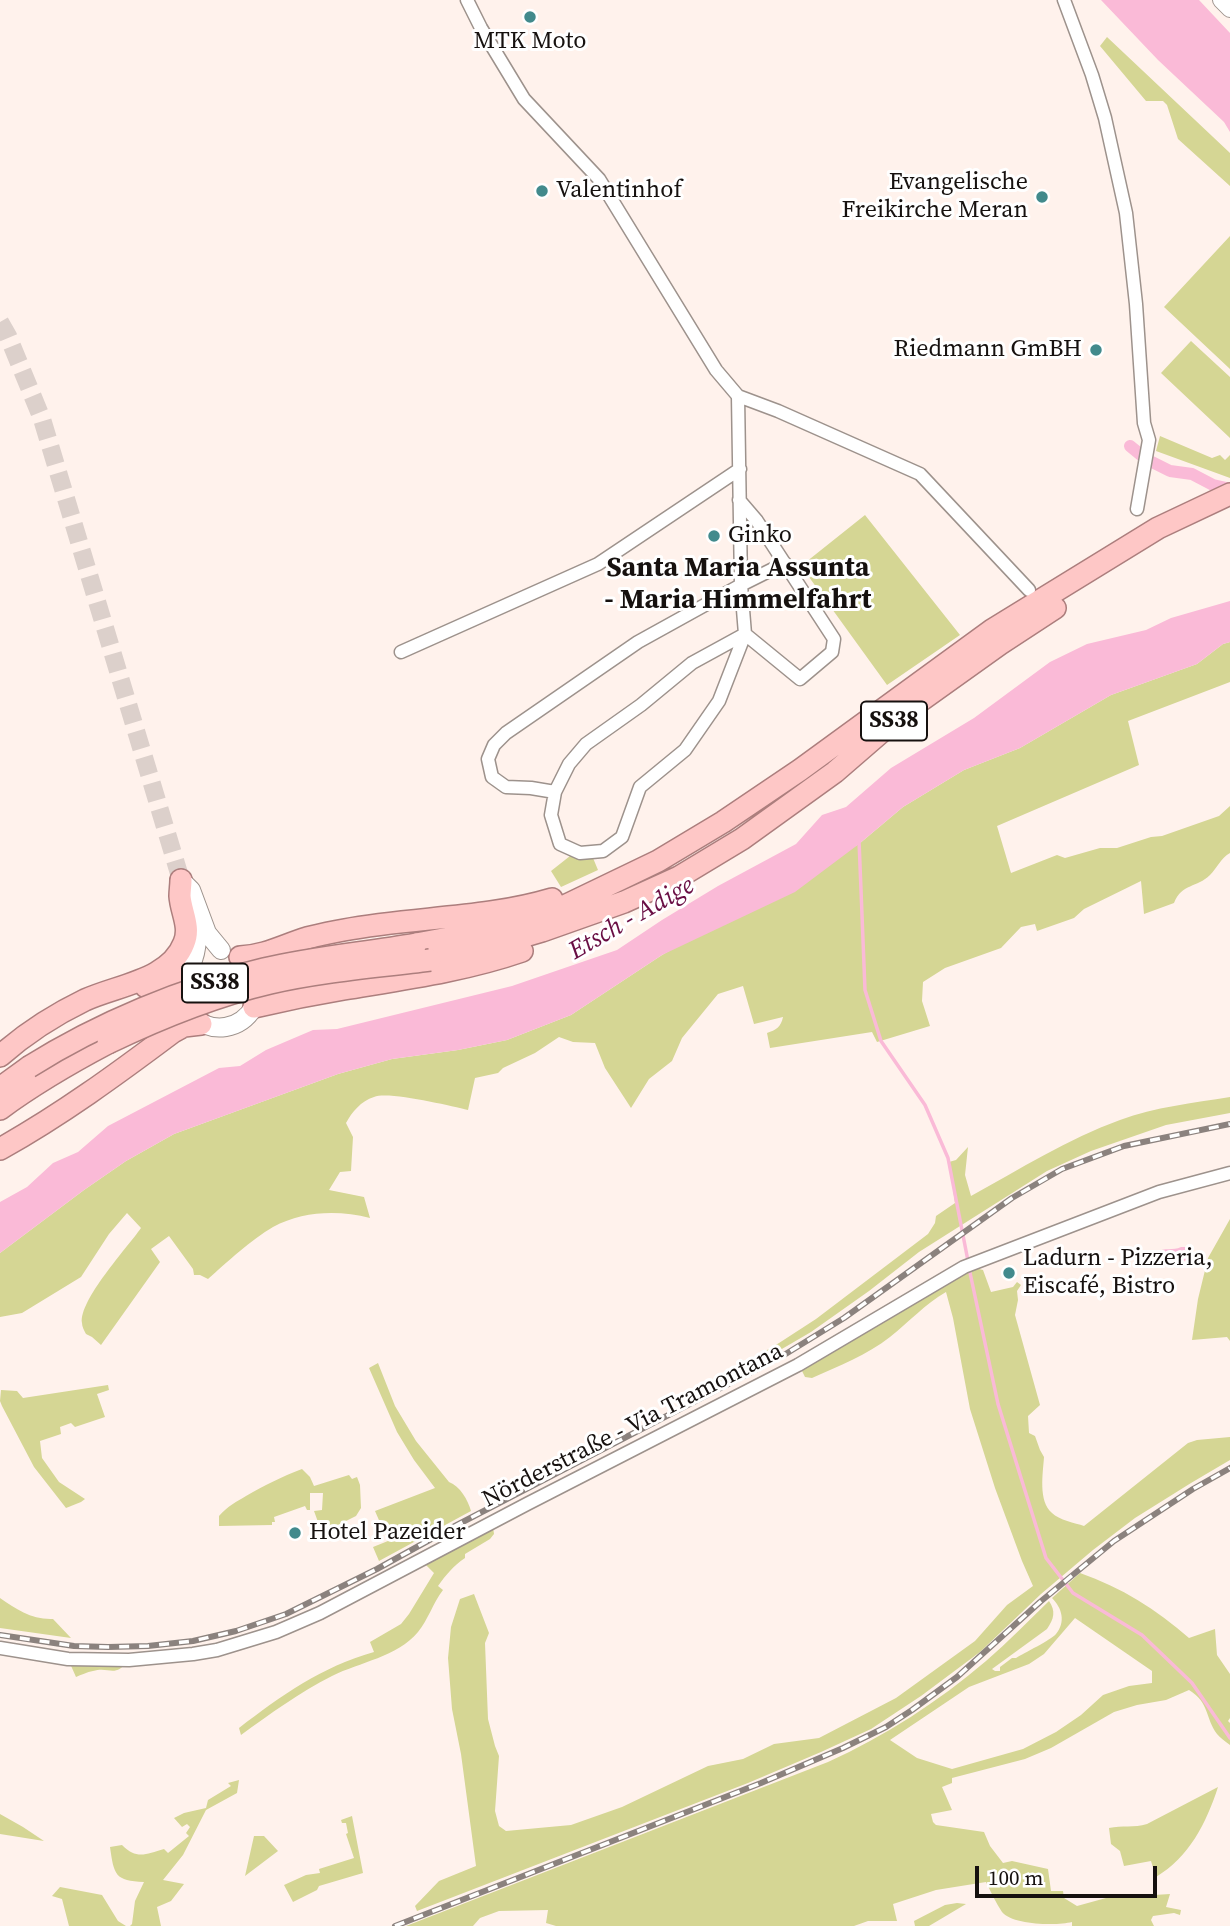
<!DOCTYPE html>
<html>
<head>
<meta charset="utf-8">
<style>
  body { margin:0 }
  #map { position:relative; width:1230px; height:1926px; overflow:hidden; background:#fff2ec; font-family:"Source Serif 4",serif }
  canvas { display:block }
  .scale { position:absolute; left:975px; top:1866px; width:182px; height:32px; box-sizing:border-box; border:4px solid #16110f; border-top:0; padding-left:9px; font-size:21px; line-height:24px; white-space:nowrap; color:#16110f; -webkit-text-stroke:5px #fff; paint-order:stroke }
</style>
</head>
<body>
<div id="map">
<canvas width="1230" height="1926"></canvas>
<div class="scale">100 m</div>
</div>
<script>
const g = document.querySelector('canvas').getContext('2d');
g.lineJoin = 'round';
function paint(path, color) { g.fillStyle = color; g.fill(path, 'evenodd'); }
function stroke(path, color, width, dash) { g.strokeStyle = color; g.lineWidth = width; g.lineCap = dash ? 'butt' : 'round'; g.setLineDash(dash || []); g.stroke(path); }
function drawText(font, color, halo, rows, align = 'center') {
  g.font = font + ' "Source Serif 4",serif'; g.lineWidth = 6; g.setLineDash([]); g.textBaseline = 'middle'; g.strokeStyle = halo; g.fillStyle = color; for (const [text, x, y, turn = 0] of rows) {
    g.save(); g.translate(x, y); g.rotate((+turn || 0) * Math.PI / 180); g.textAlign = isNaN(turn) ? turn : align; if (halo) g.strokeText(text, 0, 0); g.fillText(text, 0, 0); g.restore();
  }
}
paint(new Path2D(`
  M1107,37l123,116v33l-52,-47 -11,-34 -4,-4h-17l-46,-55z
  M1230,236v133l-66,-62z
  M1191,341l39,36v61l-69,-65z
  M1160,436l52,22 8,-3 5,5 5,-5v23l-74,-27z
  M865,515l95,120 -73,50 -86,-119z
  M1230,642v40l-102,39 11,44 -142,61 14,47 46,-18 8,3 35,-10h17l34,-11 11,-1 57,-20 11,-10v47c-9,5 -13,15 -20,22 -13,13 -28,8 -36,28l-30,11 -3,-33 -57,28 -10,9 -37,13 -2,-7 -14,3 -20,21 -56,20 -22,14 -1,19 8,25 -53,16 -5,-10 -102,16 -3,-15c9,-3 14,-6 16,-16l-29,7 -11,-38 -25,8 -36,44 -10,23 -23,18 -18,29 -26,-40 -10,-25 -22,-1 -14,-5 -24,16 -32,15 -5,5 -23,5 -7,32c-18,-4 -79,-19 -94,-13 -13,4 -22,15 -28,26l7,14 -2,34 -11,1 -11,18 35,7 6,21c-32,-8 -67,-7 -97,9 -21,12 -47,36 -65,52l-8,-4h-6l-1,-6 -24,-33 -18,13 9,13 -59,83 -9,-8 -6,-3c-2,-4 -4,-7 -4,-11 -3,-23 45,-75 59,-95l-14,-15 -18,21 -28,43 -59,36 -22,4v-64l84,-63 42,-29 48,-27 164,-60 54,-15 66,-9 49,-10 64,-25 91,-60 197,-111 44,-37 61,-37 56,-22 91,-53 86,-31 26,-20z
  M570,856l23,2 5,12 -37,17 -10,-16z
  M1230,1097v16l-64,12 -75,26 -44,20 -128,81 -50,39 -58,41 -48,28 -55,28 2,-6 5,-4 23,-11 41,-24 37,-24 112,-85 7,-11 1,-7 19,-13 -6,-41 7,-2 12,-13 -3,28 6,21c49,-27 97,-57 149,-76 35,-13 73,-17 110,-23z
  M1230,1219v122l-3,-4 -35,3 6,-41 10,-41z
  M979,1269l4,1 8,22 22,-5 4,-5 4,3 -4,6 1,9 -3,15 25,90 -12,11 1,17 6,3 5,14 4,7c-1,16 -6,44 8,56 7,7 23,10 32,13l104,-83 9,-3 33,-3v23l-39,23 -56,35 -42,32 -52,44 -61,58 -59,44 -50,33 -50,23 -73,31 -331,128 -2,-5 24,-25 37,-15 -15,-112 -9,-45 -4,-51 3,-31 9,-28 14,-5 15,39 -4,10 3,76 7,27 4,10 -4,55 4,15 7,5 65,-6 51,-18 86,-41 35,-7 31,-15 45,-6 77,-40 79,-57 32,-36 26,-19 -11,-25 -27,-73 -25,-79 -17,-91 -7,-26c-21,12 -37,30 -56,45 -23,18 -51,29 -78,41l-7,-1 -4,-8 162,-96z
  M378,1363l17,43 21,35 33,41c11,4 19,18 22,29l-92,50 -6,-14 15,-6 -13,-30 60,-23 -21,-28 -17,-28 -28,-64z
  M108,1385l1,5 -12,4 8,23 -30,10 -4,-4 -11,4 1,7 -21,7 2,17 17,24 26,17 -4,3 -15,6 -32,-41 -32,-61 -2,-5 1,-11 16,1 6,7z
  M302,1469l8,8 4,9 35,-11 3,4 5,-2 3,8 1,23 -5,8 -34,17 -8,-22 8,-1 1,-17h-13v17h-3l-2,-4 -31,11 1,5h-3v3l-53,1v-10c9,-10 17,-14 27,-20 19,-11 35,-19 56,-27z
  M493,1527l1,7 -4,5 -25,15v4c-12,8 -19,17 -27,28l5,4c-10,13 -15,30 -25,42 -21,25 -58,30 -86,44 -32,16 -62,38 -91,59l-2,-7c43,-33 82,-61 135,-76l-4,-10 31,-18 8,-10 25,-41 -10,-10z
  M1080,1573c41,14 77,37 109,65l26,-9 2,26 13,19v44l-2,3 2,2v22c-5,-4 -10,-7 -13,-11 -12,-16 -7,-31 -28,-44l-23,10 -29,5 -23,7 -63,36 -26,11 -73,19v5l-10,4 10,23 -21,4 2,8 3,3 48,7 6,14 13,17 9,-2 36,8 3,22h12l1,7 13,8 29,-8 64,-4 -4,13 15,3 -1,5 -6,-2 -21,3 -2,4 3,6h-82v-4c-15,4 -60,3 -70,-10 -6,-9 -11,-20 -16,-30l-50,8 -43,14 4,17h-29l-14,5h-298l-10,-3 2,-13 -49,1 -19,7 -7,8h-67l422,-164c57,-26 110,-60 158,-101 22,-19 42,-40 63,-60 7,10 5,18 -2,28l-55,40 3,2h5v-4l12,-9h4c8,-5 35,-18 40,-24 10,-12 6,-26 -4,-36zM1075,1618l77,53v12l-23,3 -26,9 -22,20 -25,17 -33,17 -71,20 -35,-11 -27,-18 79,-53 60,-23 15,-10z
  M0,1598c16,11 32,22 53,21l18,19 -71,-10z
  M68,1659l61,1c-15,19 -19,6 -36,11 -6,1 -12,4 -17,6z
  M239,1780l-2,13 -31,17 -23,45 -20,25 21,4 -13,17 -14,6 4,19h-31l2,-2 3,-23 9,-19c-29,-1 -30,-7 -34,-35l12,-2c15,15 24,9 42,4l4,4 21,-17 -3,-3 4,-6 -3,-3 -5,3 -8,-9 10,-5 22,-5 2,-8 23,-14 -3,-3z
  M1218,1787c-12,37 -29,70 -62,90l-5,-16 -27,5 -4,-15 -9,-7 -2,-16c13,-3 25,0 38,-4z
  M0,1814l23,13 21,14 -44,-7z
  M352,1816l11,57 -44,13 -2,4 -24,12 -9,-17 22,-10 14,-2 -1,-4 35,-11 -8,-24 2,-1 -2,-10h-4l-1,-3z
  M254,1836h10l14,15 -33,25z
  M60,1887l42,8 16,26 8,5h-57l-7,-27 -10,-3z
  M957,1903l9,1 -37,22h-14l-1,-5 31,-16z`), '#d5d694');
paint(new Path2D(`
  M1101,0h98l31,33v99l-6,-10 -66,-62z
  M1230,601v41l-7,2 -26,20 -86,31 -91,53 -56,22 -61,37 -44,37 -64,48 -133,63 -91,60 -64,25 -49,10 -66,9 -54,15 -164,60 -48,27 -42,29 -84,63v-51l27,-15 26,-24 25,-11 30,-26 111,-58 21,-2 26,-16 47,-20 24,-1 175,-43 105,-36 45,-30 56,-34 78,-42 26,-29 24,-8 45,-39 83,-50 76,-56 37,-18 59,-14 25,-12z
  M1181,1247h6l5,3 1,8 -28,9c-7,-2 -9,-8 -8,-15 7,-5 16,-1 24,-5z`), '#fabad7');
stroke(new Path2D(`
  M859,840l6,150 16,51 44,64 23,53 20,103
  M969,1268l29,136 48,154 27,35 69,42 50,48 38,55`), '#fabad7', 3.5);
stroke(new Path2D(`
  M1130,446l11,9
  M1152,462l18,9 22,3 21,11 17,4`), '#fabad7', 12);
stroke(new Path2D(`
  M0,322l8,14 34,83 139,461`), '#dcd0cb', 18, [18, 9]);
const minor = new Path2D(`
  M467,0l14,28 43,71 75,80 117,191 22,26 3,189 4,49 55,45 32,-27 2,-13 -77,-118 -18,-21
  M1064,0l28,75 13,43 21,95 10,91 8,119 5,17 -12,69
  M738,396l40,15 142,63 109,116
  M745,634l-26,67 -34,49 -45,37 -18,50 -19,14 -23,2 -20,-9 -9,-29 4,-23 14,-28 17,-20 55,-39 51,-42z
  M401,652l197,-88 142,-95
  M555,792l-24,-4 -25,-1 -14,-10 -4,-18 6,-14 12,-12 132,-91 103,-57 44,-22
  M0,1648l68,11 61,1 64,-6 24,-4 59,-18 44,-19 207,-109 271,-139 166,-98 195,-75 71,-19`);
const tertiary = new Path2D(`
  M1221,0l9,9`);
const secondary = new Path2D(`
  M181,880l10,10 16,43 14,17
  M190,909c6,19 10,31 3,51
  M192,1017c21,17 48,13 62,-10`);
const trunk = new Path2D(`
  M416,944l87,-16 47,-15 108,-52 65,-39 77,-52 192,-140 166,-102 72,-34
  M240,957c25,-1 44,-12 67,-19 12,-3 25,-6 37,-8 69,-13 141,-11 208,-31
  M430,960l61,-14 51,-15 82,-29 55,-25 63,-38 93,-67 67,-58 98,-70 55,-36
  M146,987l16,-1 19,-9
  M254,1007c30,-7 60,-13 90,-18 60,-10 120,-18 178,-38
  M0,1056c26,-23 54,-41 85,-56 33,-15 85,-20 99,-57 7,-16 -3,-31 -4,-47 0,-5 1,-11 1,-16
  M0,1088l29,-21
  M0,1109c34,-25 70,-46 108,-66
  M0,1149c61,-34 117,-75 173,-117l11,-6 17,-2`);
stroke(minor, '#9d928c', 15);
stroke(tertiary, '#9d928c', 18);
stroke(secondary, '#9d928c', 20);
stroke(trunk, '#ac7e7d', 24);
stroke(minor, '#fff', 12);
stroke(tertiary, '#fff', 16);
stroke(secondary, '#fff', 18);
stroke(trunk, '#fec7c6', 21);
const rail = new Path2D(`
  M0,1635l74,11 34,1 40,-1 45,-5 43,-10 50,-17 91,-45 76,-42 331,-172 60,-37 168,-120 50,-29 62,-23 106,-22
  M395,1926l366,-143 82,-35 43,-21 26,-17 45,-33 83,-75 74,-61 79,-52 37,-21`);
stroke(rail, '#8b827e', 6);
stroke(rail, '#fff', 3.5, [10]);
const trunkBridge = new Path2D(`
  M108,1043c52,-25 106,-47 162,-60 52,-12 107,-16 160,-23
  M29,1067c70,-44 154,-79 235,-98 50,-12 101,-16 152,-25`);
stroke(trunkBridge, '#ac7e7d', 24, []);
stroke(trunkBridge, '#fec7c6', 21);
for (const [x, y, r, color] of [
  [530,17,7,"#428a8c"],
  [542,191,7,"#428a8c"],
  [1042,197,7,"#428a8c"],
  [1096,350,7,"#428a8c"],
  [714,536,7,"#428a8c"],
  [1009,1273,7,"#428a8c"],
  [295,1533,7,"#428a8c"]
]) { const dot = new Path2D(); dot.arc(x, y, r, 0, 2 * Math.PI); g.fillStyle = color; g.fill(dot); stroke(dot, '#fff', 2.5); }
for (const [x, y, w] of [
  [894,721,66],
  [215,983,66]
]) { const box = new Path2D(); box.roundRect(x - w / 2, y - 19.5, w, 39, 5); g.fillStyle = '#fff'; g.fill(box); stroke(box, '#16110f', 2); }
drawText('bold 23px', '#16110f', null, [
  ["SS38",894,721],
  ["SS38",215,983]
]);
drawText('24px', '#16110f', '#fff', [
  ["MTK Moto",530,42,"center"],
  ["Evangelische",1028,183,"right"],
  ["Freikirche Meran",1028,211,"right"],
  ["Valentinhof",556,191],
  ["Riedmann GmBH",1082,350,"right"],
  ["Ginko",728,536],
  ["Ladurn - Pizzeria,",1023,1259],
  ["Eiscafé, Bistro",1023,1287],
  ["Hotel Pazeider",309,1533]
], 'left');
drawText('24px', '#16110f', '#fff', [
  ["Nörderstraße - Via Tramontana",633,1426,-27]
]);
drawText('italic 26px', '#690e44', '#fff', [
  ["Etsch - Adige",632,919,-30]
]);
drawText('bold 28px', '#16110f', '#fff', [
  ["Santa Maria Assunta",738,569],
  ["- Maria Himmelfahrt",738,601]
]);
</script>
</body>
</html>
